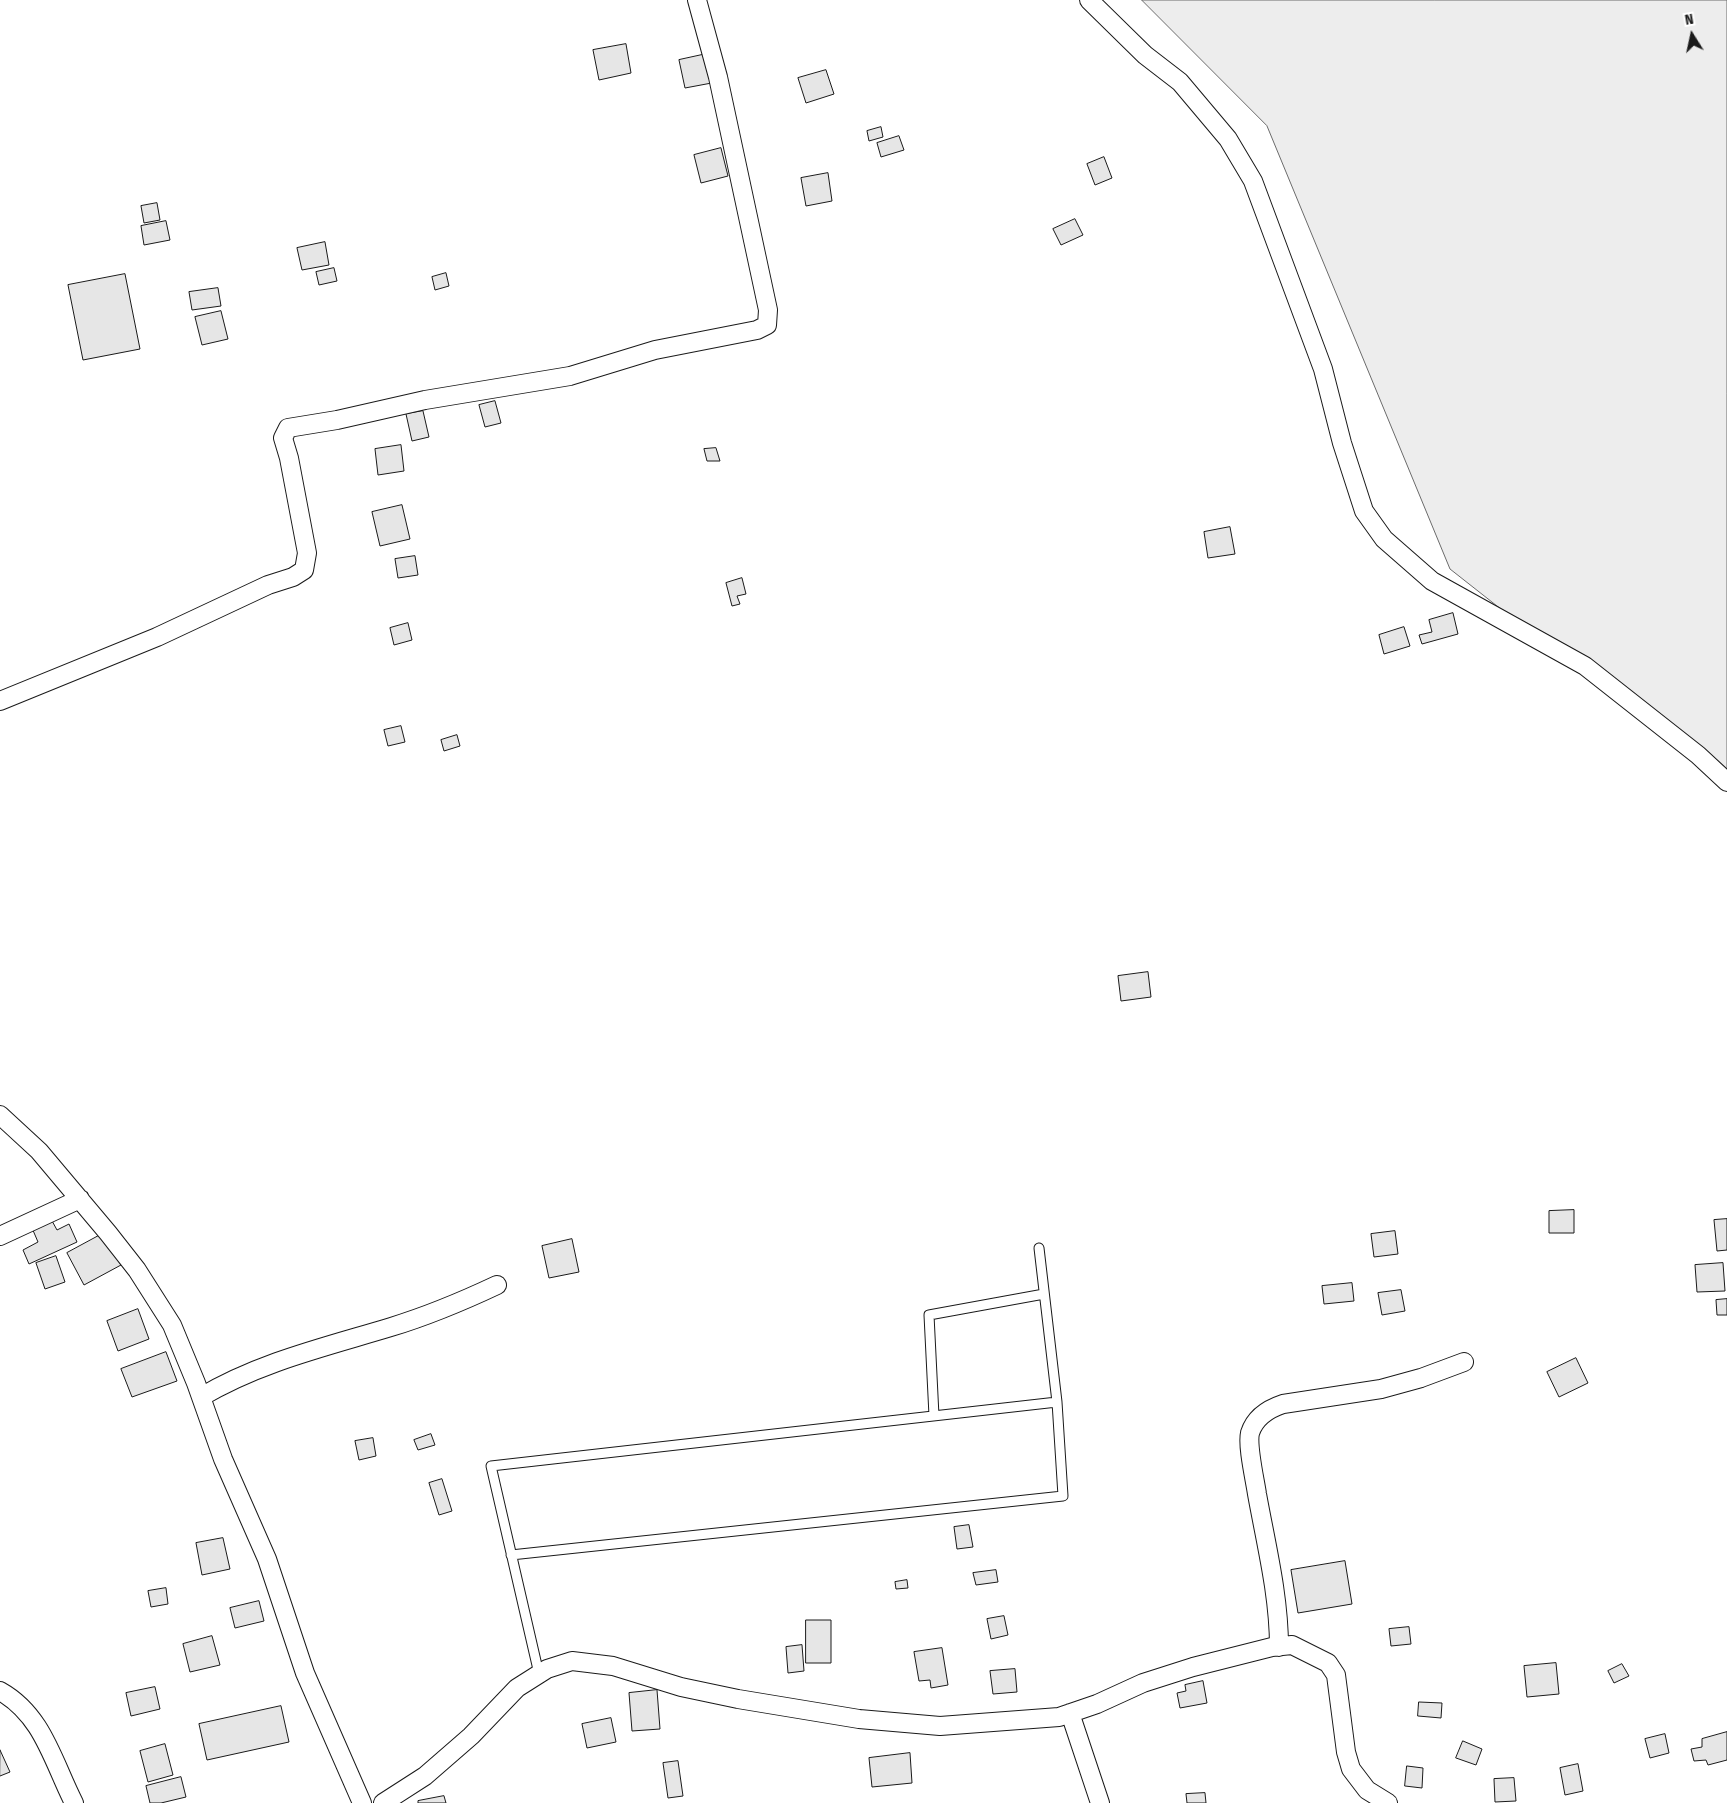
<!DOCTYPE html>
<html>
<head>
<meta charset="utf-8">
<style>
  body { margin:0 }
  #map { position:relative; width:1727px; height:1803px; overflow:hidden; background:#fff; font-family:"Fira Sans Condensed",sans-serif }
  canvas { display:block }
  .north { position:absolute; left:1667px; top:10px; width:50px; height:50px; -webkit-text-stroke:4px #fff; paint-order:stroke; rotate:350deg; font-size:14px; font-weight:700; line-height:20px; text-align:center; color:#1a1a1a }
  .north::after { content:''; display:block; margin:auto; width:18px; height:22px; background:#1a1a1a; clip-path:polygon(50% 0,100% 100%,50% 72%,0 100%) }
</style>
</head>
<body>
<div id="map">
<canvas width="1727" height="1803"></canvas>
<div class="north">N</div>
</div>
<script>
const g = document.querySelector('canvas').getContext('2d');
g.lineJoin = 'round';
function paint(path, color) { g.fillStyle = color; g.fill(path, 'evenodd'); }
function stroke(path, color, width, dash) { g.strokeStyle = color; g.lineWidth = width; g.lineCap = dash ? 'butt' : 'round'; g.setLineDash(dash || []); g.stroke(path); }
const built = new Path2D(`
  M1142,0h585v787l-277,-218 -183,-443z`);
paint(built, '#ededed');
stroke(built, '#6a6a6a', 1);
const building = new Path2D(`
  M626,44l5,29 -32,7 -6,-30z
  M711,53l6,29 -32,6 -6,-28z
  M826,70l8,24 -28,9 -8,-25z
  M881,127l2,10 -14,4 -2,-10z
  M899,136l5,14 -23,7 -4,-14z
  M721,148l7,28 -27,7 -7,-28z
  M1104,157l8,21 -17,7 -8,-21z
  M828,173l4,28 -26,5 -5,-28z
  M157,203l3,17 -16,3 -3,-17z
  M1075,219l8,16 -22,10 -8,-16z
  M166,221l4,19 -26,5 -3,-19z
  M325,242l4,23 -27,5 -5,-22z
  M334,268l3,13 -18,4 -3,-13z
  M446,273l3,13 -14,4 -3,-13z
  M125,274l15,75 -57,11 -15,-75z
  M218,288l3,18 -29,4 -3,-18z
  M221,311l7,28 -26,6 -7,-28z
  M495,401l6,22 -16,4 -6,-22z
  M423,411l6,26 -17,4 -6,-27z
  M401,445l3,26 -26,4 -3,-26z
  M716,448l4,13h-13l-3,-12z
  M402,505l8,34 -30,7 -8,-34z
  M1230,527l5,27 -27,4 -4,-26z
  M415,556l3,19 -20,3 -3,-19z
  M742,578l4,16 -9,2 3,8 -8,2 -6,-23z
  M1453,613l5,21 -36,10 -3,-9 13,-3 -3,-12z
  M408,623l4,17 -18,5 -4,-17z
  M1404,627l6,19 -26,8 -5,-19z
  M401,726l4,16 -17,4 -4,-16z
  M457,735l3,11 -16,5 -3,-11z
  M1148,972l3,25 -30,4 -3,-25z
  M1574,1210v23h-25v-22z
  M51,1219l6,11 12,-6 8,18 -48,22 -6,-14 15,-8 -6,-14z
  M1727,1219v31l-10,1 -3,-31z
  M1395,1231l3,23 -24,3 -3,-23z
  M104,1233l17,32 -37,20 -17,-32z
  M572,1239l7,33 -30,6 -7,-32z
  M56,1256l9,26 -20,7 -9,-26z
  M1723,1263l2,28 -28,1 -2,-27z
  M1352,1283l2,18 -30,3 -2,-18z
  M1401,1290l4,21 -23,4 -4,-22z
  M1727,1299v16h-10l-1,-15z
  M138,1309l11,30 -31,12 -11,-30z
  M166,1352l11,29 -45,16 -11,-28z
  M1576,1358l12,25 -29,14 -12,-25z
  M431,1434l4,11 -17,5 -4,-10z
  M373,1438l3,18 -17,4 -4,-19z
  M442,1479l10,32 -13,4 -10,-32z
  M969,1525l4,22 -16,2 -3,-22z
  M223,1538l7,31 -28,6 -6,-32z
  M1345,1561l7,43 -54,9 -7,-43z
  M996,1570l2,12 -22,3 -3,-12z
  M907,1580l1,8 -12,1 -1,-7z
  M166,1588l2,16 -17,3 -3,-16z
  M259,1601l5,20 -29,7 -5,-20z
  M1004,1616l4,19 -17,4 -4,-20z
  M806,1620h25v43h-25z
  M1409,1627l2,17 -20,2 -2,-17z
  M212,1636l8,29 -30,7 -7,-28z
  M802,1645l2,26 -16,2 -2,-26z
  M942,1648l6,37 -17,3 -1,-8 -11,1 -5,-29z
  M1556,1663l3,31 -32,3 -3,-31z
  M1622,1664l7,12 -15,7 -6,-12z
  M1015,1669l2,23 -24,2 -3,-23z
  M1203,1681l4,22 -27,5 -3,-15 9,-2 -1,-6z
  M155,1687l5,22 -29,7 -5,-23z
  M657,1690l3,39 -28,2 -3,-38z
  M1419,1702l23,1 -1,15 -23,-2z
  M281,1706l8,36 -82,18 -8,-36z
  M611,1718l5,24 -29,6 -5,-24z
  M1727,1732v28l-19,5 -2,-5 -12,1 -3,-12 11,-2v-8z
  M1665,1734l4,19 -19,5 -5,-19z
  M1463,1741l19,8 -6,16 -20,-7z
  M165,1744l8,31 -25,7 -8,-31z
  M0,1750l10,22 -10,4z
  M910,1753l2,30 -40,4 -3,-29z
  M678,1761l5,35 -15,2 -5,-35z
  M1578,1764l5,27 -18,4 -5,-27z
  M1407,1766l16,2 -1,20 -17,-2z
  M181,1777l5,20 -25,6h-11l-4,-17z
  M1514,1778l2,23 -21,1 -1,-23z
  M1205,1793l1,10h-19l-1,-9z
  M444,1796l2,7h-28v-2z`);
paint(building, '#e6e6e6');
stroke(building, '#1a1a1a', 1);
const service = new Path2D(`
  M934,1416l-5,-101 115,-21
  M511,1555l552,-59 -6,-94
  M539,1674l-48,-208 566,-64 -18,-154`);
const minor = new Path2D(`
  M1089,0l56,55 35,27 48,57 25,42 70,188 19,74 22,68 20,28 48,42 153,85 113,89 29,27
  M0,701l157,-64 111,-52 25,-8 11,-7 3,-17 -18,-95 -6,-20 5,-10 49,-8 88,-20 145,-24 85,-26 102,-20 10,-5 1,-15 -50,-233 -21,-77
  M0,1115l39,36 69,82 29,37 35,55 24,58 27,76 44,100 38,114 57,130
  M0,1236l80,-37
  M201,1397c59,-35 124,-50 190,-70 36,-11 72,-26 106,-42
  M1279,1647c0,-52 -13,-103 -22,-153 -2,-14 -10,-48 -7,-61 5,-16 18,-24 33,-29l98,-15 40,-11 43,-16
  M0,1691c43,24 53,71 74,112
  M1070,1713l30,90
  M383,1803l42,-27 46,-40 46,-48 30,-19 25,-8 41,5 68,21 57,12 121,20 81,7 119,-9 38,-13 46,-21 50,-16 79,-20 20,-2 36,18 8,12 10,77 5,17 16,21 21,13`);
stroke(service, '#1a1a1a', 11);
stroke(minor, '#1a1a1a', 20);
stroke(service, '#fff', 9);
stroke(minor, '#fff', 18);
</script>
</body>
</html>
